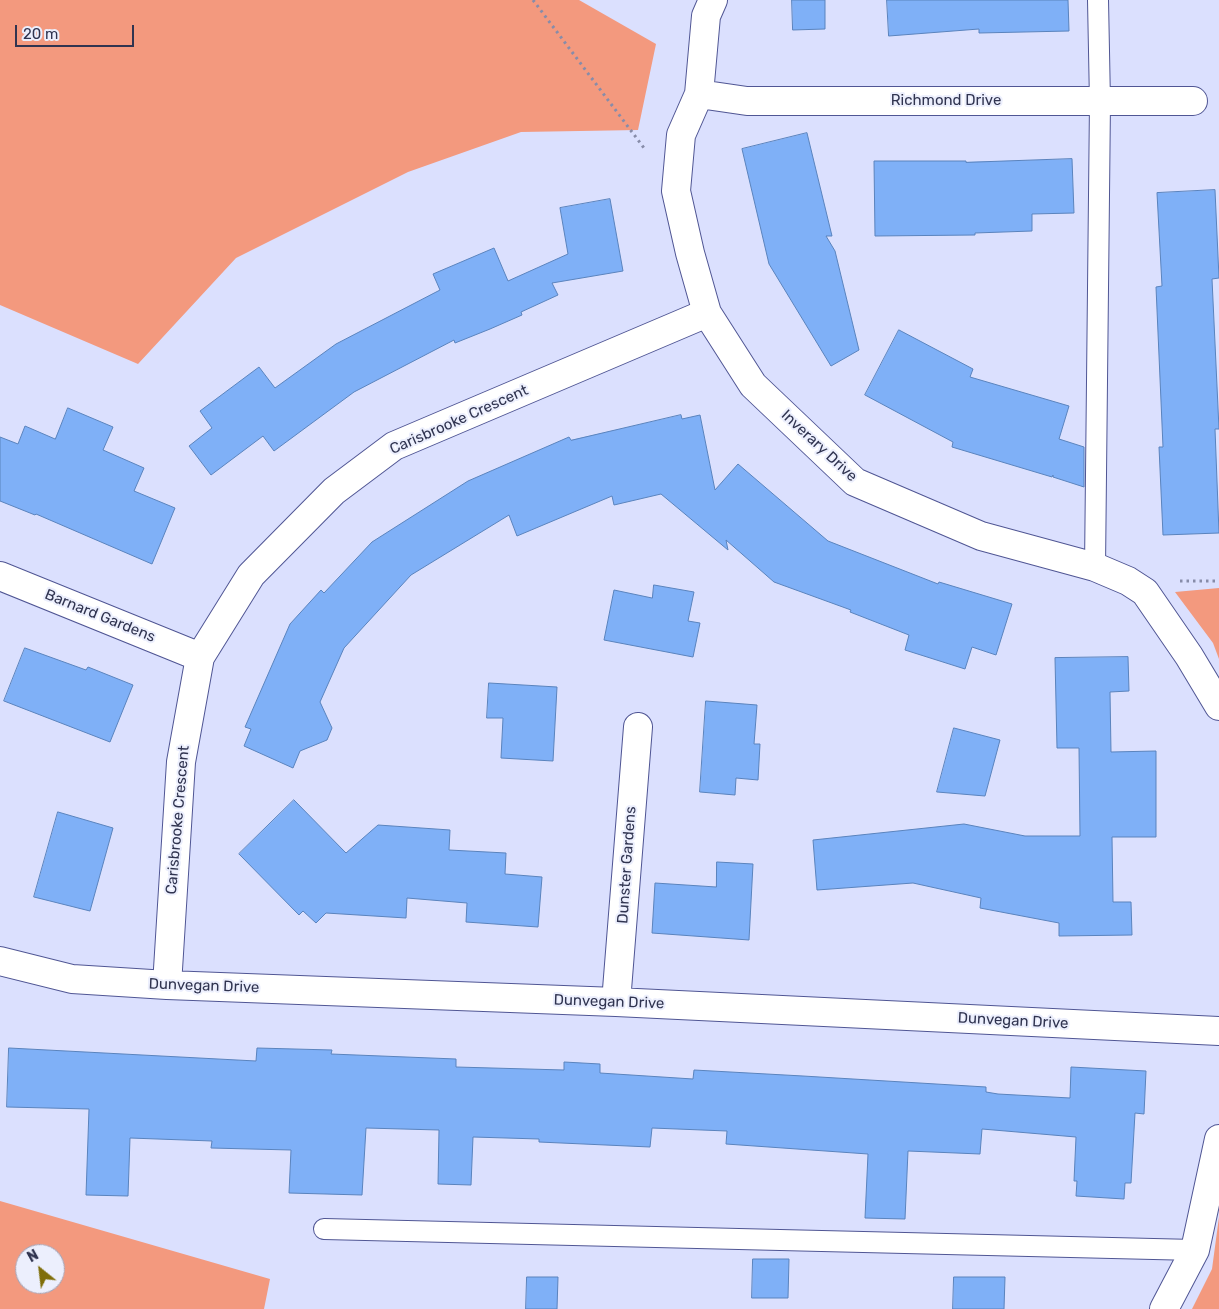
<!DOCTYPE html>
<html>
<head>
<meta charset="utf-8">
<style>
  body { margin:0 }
  #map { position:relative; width:1219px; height:1309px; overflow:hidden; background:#dbe0fe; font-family:Rubik,sans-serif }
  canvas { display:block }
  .north { position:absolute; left:15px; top:1244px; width:50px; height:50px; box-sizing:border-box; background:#eceffd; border:1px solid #a1a4b8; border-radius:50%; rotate:331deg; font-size:14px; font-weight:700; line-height:20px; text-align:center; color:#303450 }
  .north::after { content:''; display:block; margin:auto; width:18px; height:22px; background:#7f6e0a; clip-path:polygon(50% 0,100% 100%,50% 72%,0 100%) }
  .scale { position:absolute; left:15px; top:25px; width:119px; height:22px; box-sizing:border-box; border:2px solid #303450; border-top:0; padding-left:6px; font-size:15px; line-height:18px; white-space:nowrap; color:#303450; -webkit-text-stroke:4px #eceffd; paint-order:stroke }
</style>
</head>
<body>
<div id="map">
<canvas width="1219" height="1309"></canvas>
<div class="north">N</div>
<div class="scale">20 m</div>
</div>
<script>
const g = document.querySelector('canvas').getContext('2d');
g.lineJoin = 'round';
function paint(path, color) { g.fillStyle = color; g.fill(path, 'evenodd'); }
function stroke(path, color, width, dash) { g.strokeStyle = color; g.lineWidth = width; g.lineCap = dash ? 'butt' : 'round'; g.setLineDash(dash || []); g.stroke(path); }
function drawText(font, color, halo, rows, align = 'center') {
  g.font = font + ' Rubik,sans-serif'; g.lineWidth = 4; g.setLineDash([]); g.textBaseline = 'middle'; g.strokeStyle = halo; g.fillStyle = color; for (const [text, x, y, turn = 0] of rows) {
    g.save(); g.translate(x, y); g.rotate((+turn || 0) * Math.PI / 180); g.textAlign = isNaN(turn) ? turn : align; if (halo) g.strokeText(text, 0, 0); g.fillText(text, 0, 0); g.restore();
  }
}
paint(new Path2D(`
  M0,0h579l77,44 -18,86 -117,2 -113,40 -172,86 -98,106 -138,-59z
  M1219,588v71l-6,-16 -38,-51z
  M0,1201l270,78 -6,30h-264zM25,1254h30v30h-30z
  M1219,1217v92h-27l20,-40z`), '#f3997e');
const building = new Path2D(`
  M792,0h33v29l-32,1z
  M887,0h181l1,31 -90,2v-4l-90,7z
  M807,133l25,103h-6l9,15 24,99 -28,16 -62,-102 -27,-115z
  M1072,159l2,54 -42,1v17l-57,2v2l-100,1 -1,-75h92v1z
  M1215,190l4,88 -7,1 7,150h-4l4,104 -56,2 -4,-88h4l-7,-160 6,-1 -5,-93z
  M610,199l13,72 -71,12 6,12 -37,17 1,3 -32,14 -35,14 -1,-3 -100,52 -80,59 -11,-15 -52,39 -22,-29 23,-18 -12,-17 59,-44 16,21 61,-44 104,-54 -7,-16 61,-26 14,33 60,-27 -8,-46z
  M899,330l74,39 -3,8 99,29 -10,33 25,8v40l-31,-10v-2l-1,2 -100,-30 1,-5 -88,-47z
  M68,408l45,19 -10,23 41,18 -10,23 41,17 -23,56 -116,-50 -1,1 -35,-14v-64l18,7 7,-18 30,13z
  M681,415l1,4 18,-4 15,75 23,-26 90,77 110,43 1,-2 73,22 -16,51 -24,-8 -7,22 -60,-19 4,-15 -59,-23 1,-2 -77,-28 -48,-42 2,10 -67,-56 -47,11 -2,-9 -95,40 -8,-21 -98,60 -67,73 -24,54 12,26 -5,12 -27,11 -7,17 -49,-22 7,-17 -6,-2 45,-103 31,-34 3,3 48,-51 96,-61 101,-44 2,3z
  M654,585l40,7 -6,29 12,2 -7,34 -89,-17 10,-50 38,8z
  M25,648l61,22 2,-3 45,18 -23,57 -106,-41z
  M1128,657l1,34 -19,1 1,60 45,-1v86h-44l1,65h18l1,33 -73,1v-13l-79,-15 1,-10 -68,-15 -96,7 -4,-50 151,-16 61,12h55l-1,-88h-22l-2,-90z
  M489,683l68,4 -4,74 -52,-3 2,-40h-16z
  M706,701l51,4 -3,39h6l-2,36 -22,-2 -1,17 -35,-3z
  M954,728l46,12 -15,56 -48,-4z
  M294,800l52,53 32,-28 72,5 -1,20 57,3 -1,21 37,3 -4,50 -72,-5 1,-19 -60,-5 -1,20 -80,-5 -10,10 -13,-12 -4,4 -60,-61z
  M58,812l55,16 -23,83 -56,-14z
  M717,862l36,2 -4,76 -97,-7 3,-50 61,4z
  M9,1048l247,13 1,-13 75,2 -1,4 125,5v8l108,3v-8l36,2v9l93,6 1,-9 109,6 183,11v5l12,2 72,4 1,-31 75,4 -2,43 -9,-1 -4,70h-6l-1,16 -48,-3 1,-15h-3l2,-44 -94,-8 -2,25 -72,-3 -3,68 -40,-1 3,-64 -142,-10 1,-13 -75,-3 -2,19 -111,-5v-3l-66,-2 -2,48 -33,-1 1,-54 -73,-2 -4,67 -73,-2 2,-43 -80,-2 1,-7 -82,-3 -2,58 -42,-1 3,-86 -82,-2z
  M753,1259h36l-1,39h-36z
  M527,1277h31l-1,32h-31z
  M954,1277h51l-1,32h-51z`);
paint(building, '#7fb0f7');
stroke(building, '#5a83bd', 1);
const service = new Path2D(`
  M1095,567l5,-465 -2,-102
  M324,1229l871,21`);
const minor = new Path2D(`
  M713,0l-7,16 -7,78 -18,41 -5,56 14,62 17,60 46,72 102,97 126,54 114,31 33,14 17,11 44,64 30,50
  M699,94l48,7h446
  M0,576l200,81
  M0,961l72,18 95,6 449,17 603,29
  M167,985l14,-223 19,-105 51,-82 83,-84 60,-45 313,-133
  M616,1002l22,-275
  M1164,1309l31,-59 24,-111`);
stroke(service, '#505694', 22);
stroke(minor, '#505694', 30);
stroke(new Path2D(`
  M533,0l111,148
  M1180,581h39`), '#878ca9', 3, [2.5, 4]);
stroke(service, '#fff', 20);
stroke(minor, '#fff', 28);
drawText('15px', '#303450', '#eceffd', [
  ["Richmond Drive",946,101],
  ["Carisbrooke Crescent",459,420,-24],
  ["Inverary Drive",819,446,43],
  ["Barnard Gardens",100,616,22],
  ["Carisbrooke Crescent",178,820,-85],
  ["Dunster Gardens",627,865,-86],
  ["Dunvegan Drive",204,986,2],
  ["Dunvegan Drive",609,1002,2],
  ["Dunvegan Drive",1013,1021,3]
]);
</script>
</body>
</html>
